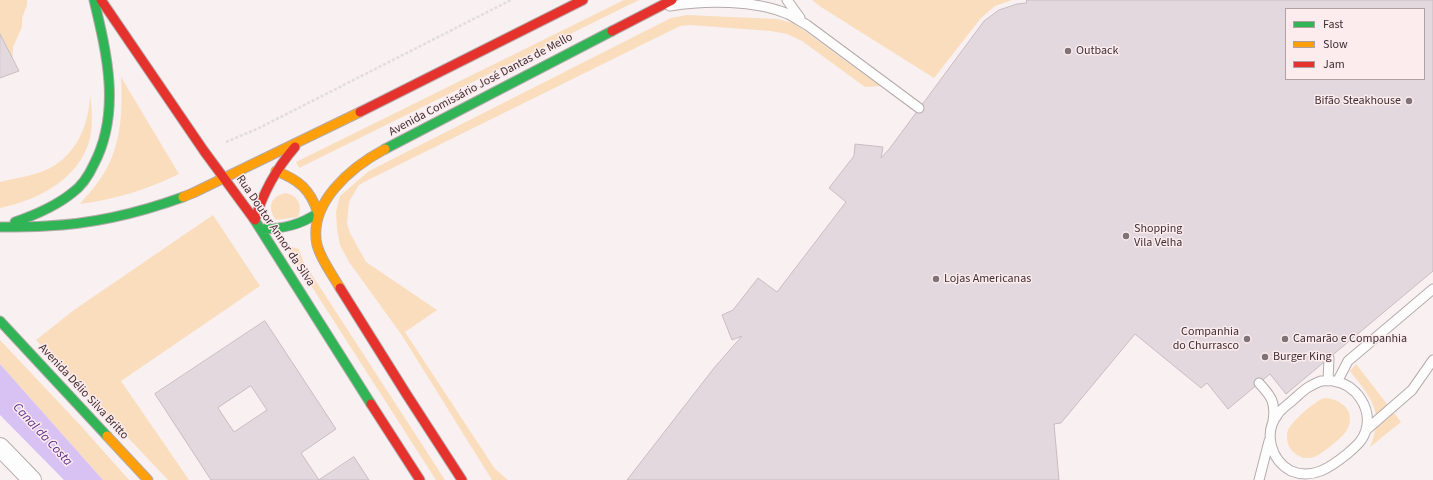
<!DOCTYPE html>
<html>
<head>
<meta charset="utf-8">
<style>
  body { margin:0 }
  #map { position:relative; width:1433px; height:480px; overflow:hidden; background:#f8f0f1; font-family:"Source Sans 3",sans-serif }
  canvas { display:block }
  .legend { position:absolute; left:1285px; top:8px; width:140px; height:72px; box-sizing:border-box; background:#fcecee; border:1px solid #b0a0a3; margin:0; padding:5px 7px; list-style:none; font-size:12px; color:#3f2f32 }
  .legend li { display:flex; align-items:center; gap:8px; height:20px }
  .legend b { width:20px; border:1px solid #b0a0a3 }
</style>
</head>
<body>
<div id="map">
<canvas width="1433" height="480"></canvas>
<ul class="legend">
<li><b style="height:5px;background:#30b455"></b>Fast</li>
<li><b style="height:5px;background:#ff9f0a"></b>Slow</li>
<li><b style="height:5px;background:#e5322d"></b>Jam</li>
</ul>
</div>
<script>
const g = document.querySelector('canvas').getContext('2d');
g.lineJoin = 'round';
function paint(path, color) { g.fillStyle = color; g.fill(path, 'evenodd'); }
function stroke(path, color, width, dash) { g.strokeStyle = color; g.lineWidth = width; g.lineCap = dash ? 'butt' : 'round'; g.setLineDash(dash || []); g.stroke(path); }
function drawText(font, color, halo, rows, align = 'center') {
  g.font = font + ' "Source Sans 3",sans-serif'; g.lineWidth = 3; g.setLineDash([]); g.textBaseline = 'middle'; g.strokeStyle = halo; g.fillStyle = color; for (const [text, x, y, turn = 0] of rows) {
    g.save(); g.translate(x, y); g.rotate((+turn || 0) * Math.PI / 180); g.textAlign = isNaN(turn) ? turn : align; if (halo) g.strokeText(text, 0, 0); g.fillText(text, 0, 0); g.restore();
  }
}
paint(new Path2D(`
  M0,0h27v5l-5,13v9l-9,20v11l-13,-24z
  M624,0h15l-340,168 -3,-6z
  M812,0h200l-17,6 -14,12 -47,60 -113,-71z
  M687,15l90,4 16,4 9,6 78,57 -15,1 -63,-46 -15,-7 -16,-3 -81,-6 -10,1 -314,155 -7,4 -10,17 -2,22 3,9 16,29 71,48 -32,22 90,137 13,11h-16l-91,-146 -52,-72 -9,-17 -3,-16 -1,-17 4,-16 29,-25 302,-153z
  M121,77l58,97c-33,16 -63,25 -99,30 6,-8 13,-14 18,-22 23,-30 25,-68 23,-105z
  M90,95c2,14 3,29 0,43 -10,41 -52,62 -90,70v-26c15,-4 33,-6 48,-13 29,-14 41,-45 42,-74z
  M286,193c12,3 17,12 12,24l-22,3c-9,-12 -6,-24 10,-27z
  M213,215l47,71 -139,95 68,99h-21l-132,-140 38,-30z
  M285,245l14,4 4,12 142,219h-9z
  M0,340l81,86 48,54h-26l-103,-116z
  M1356,364l45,58 -31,25c15,-35 1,-49 -20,-76z
  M1324,398c17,0 33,14 23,32 -3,6 -26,25 -33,27 -3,1 -6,1 -9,1 -6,-1 -12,-5 -15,-10 -3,-5 -4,-12 -2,-18 4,-9 27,-29 36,-32z`), '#faddbd');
paint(new Path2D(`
  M0,364l103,116h-39l-64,-65z`), '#d8c2f3');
const building = new Path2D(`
  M1027,0h406v271l-147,123 -16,-20 -42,35 -21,-26 -6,5 -66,-54 -74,89 -7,1 5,56h-432l87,-112 28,-32 -10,4 -10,-25 11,-5 25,-32 19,14 69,-90 -17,-14 25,-32 1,-12 28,3 -2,11 9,-10 94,-127 15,-11 18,-6 9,-1zM1286,9h138v70h-138z
  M0,34l19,37 -19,7z
  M265,321l71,108 -35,24 18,27h-108l-56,-86zM251,386l16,24 -33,22 -16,-24z
  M354,457l15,23h-50z`);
paint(building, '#e2d8dd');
stroke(building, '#c7bdc2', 1);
const lane = new Path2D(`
  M787,0l13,18
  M670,6c36,-6 85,-6 118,8 6,3 12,7 19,11l112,83
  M1321,381c4,0 8,-1 12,0 23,3 39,27 33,49 -3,11 -11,17 -19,24 -16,13 -34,26 -56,17 -20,-11 -28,-38 -13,-57 4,-6 11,-10 16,-15 10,-9 14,-13 27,-18z
  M1328,381l1,-23
  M1337,382l11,-21 85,-72
  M1259,383c12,13 17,19 14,38
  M1366,430l46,-40 21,-30
  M1259,480l10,-39`);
const street = new Path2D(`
  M0,447l32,33`);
const fast = new Path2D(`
  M385,149l227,-118
  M254,219l117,185
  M15,222c20,-7 41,-16 57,-29 10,-7 17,-18 22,-29 27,-52 13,-110 0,-164
  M0,227c15,0 31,0 46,-1 46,-2 93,-13 137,-29
  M262,229c21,0 38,-4 56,-16
  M0,321l107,115`);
const slow = new Path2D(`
  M276,171c23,9 34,18 42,42
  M183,197l10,-4 167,-81
  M340,288c-8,-14 -19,-28 -23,-43 -9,-42 34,-78 68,-96
  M107,436l41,44`);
const jam = new Path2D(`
  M101,0l103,151 50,68
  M612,31l60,-31
  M360,112l223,-112
  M255,220c8,-28 21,-51 40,-73
  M340,288l67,107 55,85
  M371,404l49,76`);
stroke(lane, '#b5abac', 11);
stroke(street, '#b5abac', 20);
stroke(fast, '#b5abac', 11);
stroke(slow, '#b5abac', 11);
stroke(jam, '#b5abac', 11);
stroke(new Path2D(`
  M226,142l33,-14 252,-128`), '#e1ddde', 2.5, [3, 2]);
stroke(lane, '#fefdfd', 9);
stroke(street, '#fefdfd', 18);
stroke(fast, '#30b455', 9);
stroke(slow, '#ff9f0a', 9);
stroke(jam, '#e5322d', 9);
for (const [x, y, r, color] of [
  [1068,51,4,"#807375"],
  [1409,101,4,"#807375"],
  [1126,236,4,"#807375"],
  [936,279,4,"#807375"],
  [1247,339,4,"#807375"],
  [1285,339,4,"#807375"],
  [1265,357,4,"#807375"]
]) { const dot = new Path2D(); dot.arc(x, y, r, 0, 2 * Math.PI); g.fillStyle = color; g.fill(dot); stroke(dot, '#fcecee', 1.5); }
drawText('12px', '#3f2f32', '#fcecee', [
  ["Outback",1076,51],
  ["Bifão Steakhouse",1401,101,"right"],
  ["Shopping",1134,229],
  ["Vila Velha",1134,243],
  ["Lojas Americanas",944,279],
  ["Companhia",1239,332,"right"],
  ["do Churrasco",1239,346,"right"],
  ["Camarão e Companhia",1293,339],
  ["Burger King",1273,357]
], 'left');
drawText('12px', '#3f2f32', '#fcecee', [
  ["Avenida Comissário José Dantas de Mello",481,85,-28],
  ["Rua Doutor Annor da Silva",275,231,56],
  ["Avenida Délio Silva Britto",83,392,47]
]);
drawText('italic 13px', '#592a8b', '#fcecee', [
  ["Canal da Costa",42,435,47]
]);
</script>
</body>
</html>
